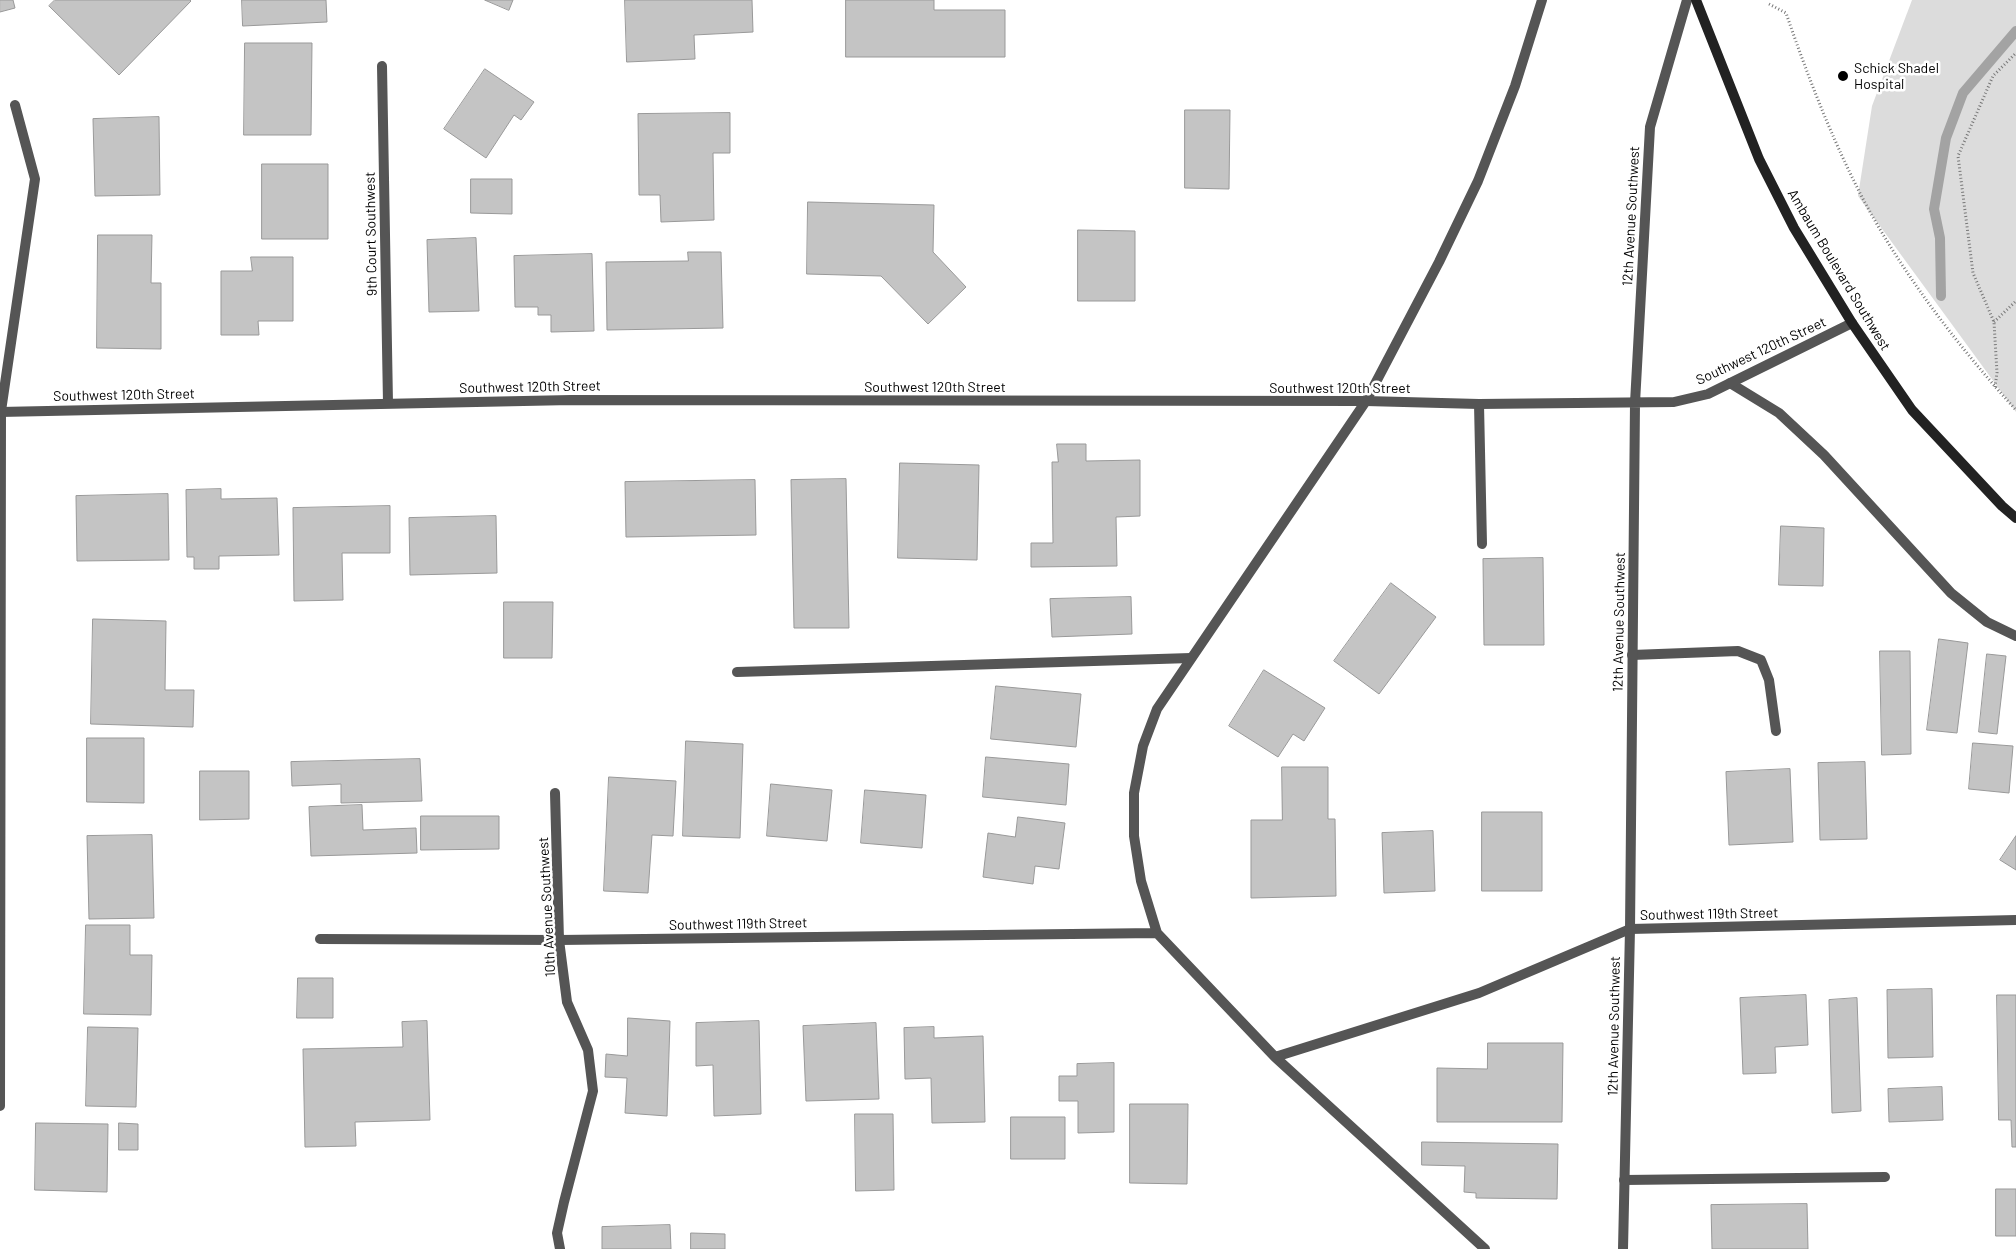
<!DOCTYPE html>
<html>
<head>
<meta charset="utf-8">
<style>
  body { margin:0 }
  canvas { display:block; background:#fff }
</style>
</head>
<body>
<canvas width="2016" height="1249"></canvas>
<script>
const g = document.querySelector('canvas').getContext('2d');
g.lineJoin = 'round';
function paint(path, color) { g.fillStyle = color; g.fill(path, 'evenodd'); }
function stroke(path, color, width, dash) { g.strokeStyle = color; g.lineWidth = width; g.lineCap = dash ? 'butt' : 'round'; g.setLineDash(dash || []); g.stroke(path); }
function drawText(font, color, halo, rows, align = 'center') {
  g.font = font + ' Barlow,sans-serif'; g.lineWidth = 5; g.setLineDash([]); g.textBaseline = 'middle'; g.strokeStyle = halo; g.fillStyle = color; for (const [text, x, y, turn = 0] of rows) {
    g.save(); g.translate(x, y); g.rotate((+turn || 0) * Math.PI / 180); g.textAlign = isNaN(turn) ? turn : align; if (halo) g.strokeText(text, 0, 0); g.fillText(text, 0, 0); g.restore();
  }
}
paint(new Path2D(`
  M1912,0h104v412l-158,-216 14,-90z`), '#dcdcdc');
stroke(new Path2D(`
  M1941,296l-1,-58 -6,-29 12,-71 17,-45 53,-62`), '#a3a3a3', 10);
const building = new Path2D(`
  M0,0h13l2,8 -15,4z
  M55,0h135l1,1 -72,74 -70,-69z
  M242,0h84l1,22 -84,4z
  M485,0h28l-4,10z
  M625,0h127l1,32 -59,3 1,24 -68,3z
  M846,0h88v10h71v47h-159z
  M245,43h67l-1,92h-67z
  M485,69l49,33 -13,18 -7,-5 -28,43 -42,-29z
  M1185,110h45l-1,79 -44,-1z
  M730,113v40h-17l1,67 -53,2 -1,-27h-21l-1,-81z
  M159,117l1,78 -65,1 -2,-77z
  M262,164h66v75h-66z
  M471,179h41v35l-41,-1z
  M808,202l126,3 -1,47 33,35 -38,37 -47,-48 -74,-2z
  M1078,230l57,1v70h-57z
  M98,235h54l-1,48h10v66l-64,-1z
  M476,238l3,73 -50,1 -2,-72z
  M688,252h33l2,76 -116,2 -1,-68 82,-1z
  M592,254l2,77 -43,1v-17h-13v-8h-23l-1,-51z
  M251,257h42v64h-35l1,14h-38v-64h31z
  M1057,444h29v17l54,-1v56l-24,1 1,49 -86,1v-24h22l-1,-81h6z
  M900,463l79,2 -2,95 -79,-2z
  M846,479l3,149h-55l-3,-148z
  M755,480l1,55 -130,2 -1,-55z
  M221,489v10l56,-1 2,57 -60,1v13h-25v-12h-7l-1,-67z
  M168,494l1,66 -92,1 -1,-65z
  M390,506v47h-48l1,47 -49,1 -1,-93z
  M496,516l1,57 -87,2 -1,-57z
  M1781,526l43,2 -1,58 -44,-1z
  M1543,558l1,87h-60l-1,-86z
  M1391,583l45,34 -57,77 -45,-33z
  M1131,597l1,37 -80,3 -2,-38z
  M504,602h49l-1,56h-48z
  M93,619l73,2 -1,69h29l-1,37 -102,-3z
  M1939,639l29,4 -11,90 -30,-3z
  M1880,651h30l1,103 -29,1z
  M1987,654l19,2 -9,78 -18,-2z
  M1264,670l61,38 -21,33 -11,-7 -15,23 -49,-31z
  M996,686l85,8 -5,53 -85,-8z
  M87,738h57v65l-57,-1z
  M686,741l57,3 -3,94 -57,-2z
  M1973,743l40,3 -4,47 -40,-4z
  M986,757l83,7 -3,41 -83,-8z
  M420,759l2,42 -81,2v-19l-49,2 -1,-24z
  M1865,762l2,77 -47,1 -2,-77z
  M1282,767h46v52h7l1,77 -85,2v-78h31z
  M1790,769l3,73 -64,3 -3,-73z
  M200,771h49v48l-49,1z
  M609,777l67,4 -3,55 -21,-1 -4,58 -44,-2z
  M771,784l61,6 -5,51 -60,-5z
  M865,790l61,5 -4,53 -61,-5z
  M362,805l1,25 53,-2 1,25 -106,3 -2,-49z
  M1482,812h60v79h-60z
  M421,816h78v33l-78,1z
  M1018,817l47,6 -6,46 -24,-3 -2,18 -50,-7 5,-44 27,4z
  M1433,831l2,60 -51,2 -2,-60z
  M152,835l2,83 -65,1 -2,-83z
  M2016,836v34l-16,-10z
  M86,925h44v30h22l-1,60 -67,-1z
  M298,978h35v40h-36z
  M1932,989l1,68 -45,1 -1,-68z
  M1806,995l2,50 -33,2 1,26 -33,1 -3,-76z
  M1997,995h19v152h-4l-1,-27h-12z
  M1857,998l4,113 -29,2 -3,-113z
  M628,1018l42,3 -3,95 -42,-3 2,-35 -22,-1 1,-23 21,2z
  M427,1021l3,99 -75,2 1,24 -51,1 -2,-98 100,-2 -1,-25z
  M759,1021l2,93 -47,2 -1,-51 -17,1v-43z
  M876,1023l3,76 -73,2 -3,-75z
  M88,1027l50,1 -2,79 -50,-1z
  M934,1027v11l49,-2 2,86 -53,1 -1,-45 -26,1 -1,-51z
  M1488,1043h75l-1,79h-125v-54l50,1z
  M1114,1063v69l-36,1v-32h-19v-25h18v-12z
  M1942,1087l1,33 -54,2 -1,-33z
  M1130,1104h58l-1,80 -57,-1z
  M855,1114h38l1,76 -38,1z
  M1011,1117h54v42h-54z
  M36,1123l72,1 -1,68 -72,-2z
  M119,1123l19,1v26h-19z
  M1422,1142l136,2 -1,55 -81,-1v-5l-12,-1 1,-26 -43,-1z
  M1996,1189h20v47h-20z
  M1807,1204l1,45h-96l-1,-44z
  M670,1225l1,24h-69v-22z
  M691,1233l34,1v15h-34z`);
paint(building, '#c4c4c4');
stroke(building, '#999', 1);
stroke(new Path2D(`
  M1769,4l17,9c22,64 46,126 77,186 41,77 95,147 153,211
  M1994,322l22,-21
  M1995,387l2,-14 -3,-51 -21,-49 -15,-117 35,-80 23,-23`), '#777', 3, [1, 2.5]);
stroke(new Path2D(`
  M1730,383l49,30 45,42 127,138 36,29 29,14
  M1479,404l3,140
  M1632,655l106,-4 23,9 8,20 7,51
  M737,672l454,-14
  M559,940l8,62 21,48 5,41 -29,111 -7,31 3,16
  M1624,1180l261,-3`), '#555', 10);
stroke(new Path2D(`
  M382,66l6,337
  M555,793l4,147
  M320,939l239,1 598,-7
  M1275,1057l204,-64 151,-64 386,-9
  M0,1106l1,-695 34,-232 -20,-74
  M1485,1249l-210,-192 -118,-124 -16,-52 -7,-45v-43l9,-47 14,-37 209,-308 73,-139 39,-81 37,-95 27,-86`), '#555', 10);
stroke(new Path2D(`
  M0,412l571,-12 795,1 113,3 195,-2 34,-8 144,-71
  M1623,1249l7,-320 5,-526 15,-276 37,-127`), '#555', 10);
stroke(new Path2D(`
  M1696,0l63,159 35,69 58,95 60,87 90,96 14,12`), '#222', 10);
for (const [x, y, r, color] of [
  [1843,76,6,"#000"]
]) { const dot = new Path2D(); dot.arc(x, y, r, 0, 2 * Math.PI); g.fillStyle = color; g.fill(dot); stroke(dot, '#fff', 2); }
drawText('14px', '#000', '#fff', [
  ["Schick Shadel",1854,68],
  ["Hospital",1854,84]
], 'left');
drawText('14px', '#000', '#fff', [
  ["12th Avenue Southwest",1631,216,-87],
  ["9th Court Southwest",371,234,-91],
  ["Ambaum Boulevard Southwest",1839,270,59],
  ["Southwest 120th Street",1761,351,-25],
  ["Southwest 120th Street",530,387,-1],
  ["Southwest 120th Street",935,387],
  ["Southwest 120th Street",1340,388],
  ["Southwest 120th Street",124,395,-1],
  ["12th Avenue Southwest",1619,622,-89],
  ["10th Avenue Southwest",547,907,-93],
  ["Southwest 119th Street",1709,914,-1],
  ["Southwest 119th Street",738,924,-1],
  ["12th Avenue Southwest",1614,1026,-89]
]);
</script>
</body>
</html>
